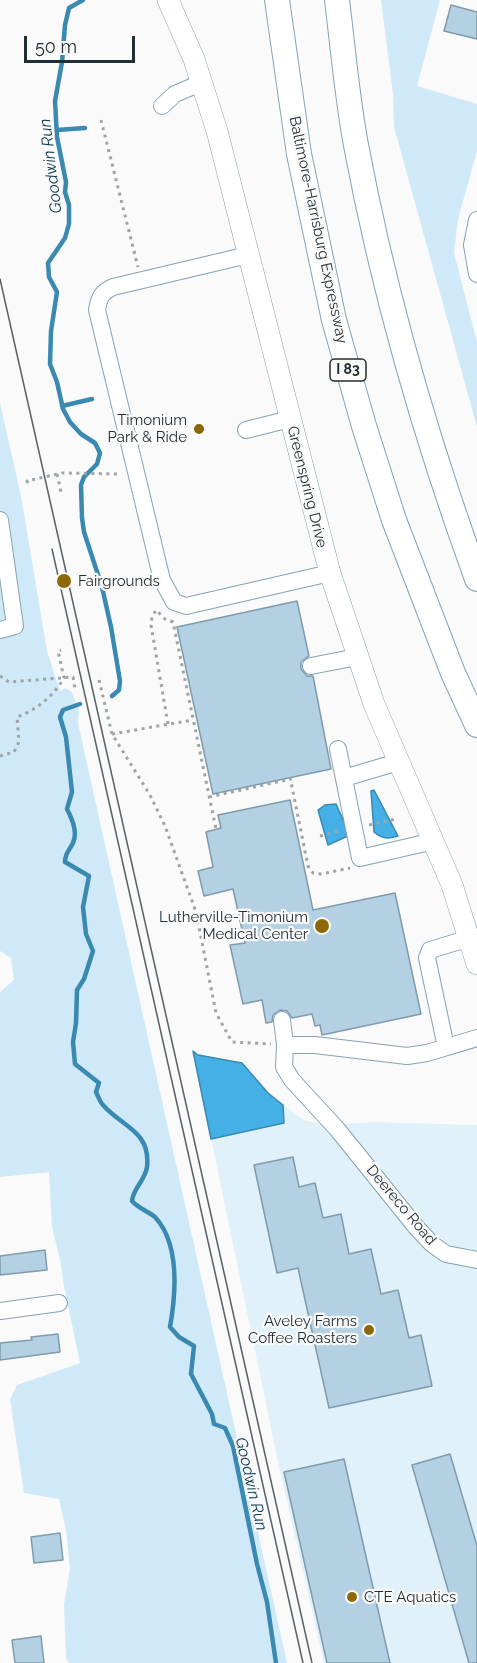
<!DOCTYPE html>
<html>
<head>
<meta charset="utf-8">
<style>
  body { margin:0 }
  #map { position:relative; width:477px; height:1663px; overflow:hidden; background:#fafafa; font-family:Raleway,sans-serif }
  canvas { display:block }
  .scale { position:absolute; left:24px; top:36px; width:111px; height:27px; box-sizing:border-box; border:3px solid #222e35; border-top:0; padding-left:8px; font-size:18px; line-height:21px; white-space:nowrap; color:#222e35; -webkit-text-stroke:4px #fafafa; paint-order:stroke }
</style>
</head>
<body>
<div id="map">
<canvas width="477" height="1663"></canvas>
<div class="scale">50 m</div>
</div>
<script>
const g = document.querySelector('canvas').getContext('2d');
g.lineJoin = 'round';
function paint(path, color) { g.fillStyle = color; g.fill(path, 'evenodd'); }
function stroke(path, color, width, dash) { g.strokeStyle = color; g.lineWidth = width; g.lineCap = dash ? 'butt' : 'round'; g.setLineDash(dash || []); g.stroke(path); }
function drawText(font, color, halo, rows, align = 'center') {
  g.font = font + ' Raleway,sans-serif'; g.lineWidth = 4.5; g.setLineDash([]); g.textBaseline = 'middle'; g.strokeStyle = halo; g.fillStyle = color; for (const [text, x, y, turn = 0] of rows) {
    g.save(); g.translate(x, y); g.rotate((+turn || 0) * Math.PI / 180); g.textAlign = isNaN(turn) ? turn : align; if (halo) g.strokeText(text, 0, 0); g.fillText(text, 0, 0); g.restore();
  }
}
paint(new Path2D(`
  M193,1051l5,4 44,8 26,30 36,27 23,5 46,-3 104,3v538h-153l-46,-201z`), '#e1f1fa');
paint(new Path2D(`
  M381,0h59l-23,86 60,18v47l-19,68 -4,34 23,89v85l-83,-300 -1,-33z
  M0,403l21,93 26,155 13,40 5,-3 6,3 8,19 -1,13 209,940h-218l-3,-5 -2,-54 6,-35 -4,-39 -7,-31 -35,-6 -14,-94 7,-14 63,-22 -16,-77 -4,-27 -8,-32 -3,-55 -49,5v-185l14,-12 -3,-22 -11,-7z`), '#d0e9f8');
const water = new Path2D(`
  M374,790l24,46c-10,3 -16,3 -24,-4l-3,-41z
  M336,804l14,31 -22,10 -10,-35 7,-5z
  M193,1051l5,4 44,8 26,30 15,12 1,18 -73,16z`);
paint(water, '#45b0e6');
stroke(water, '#3a89b1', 1.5);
stroke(new Path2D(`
  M83,0l-14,8 -4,17 -3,37 -7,39 2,36 9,45 -1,10 4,13v19l-4,14 -17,25 1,14 8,15 -6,39 -1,33 7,18 6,27 7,13 11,12 14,9 5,10 -3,11 -13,13 -3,8 1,33 2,14 18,55 9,40 9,54 -1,9 -7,6
  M57,130l28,-2
  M62,406l30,-7
  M80,704l-17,6 -3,7 6,20 6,55 -5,17c5,10 11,23 6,34 -4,8 -8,10 -8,19l24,14 -6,31 3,27 7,17 -9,28 -7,11 -1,33 -3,19 2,22 24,19 -3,9c2,4 4,10 7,13 19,22 48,26 44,62 -2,14 -14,21 -15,34 7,8 18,11 23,16 25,27 21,76 15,110l9,10 15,9 -3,28 21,40 2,10 11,4 8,18 24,118 10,38 9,61`), '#3a89b1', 4.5);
const building = new Path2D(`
  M451,5l26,7v27l-33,-8z
  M297,601l12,55 -8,6v7l6,7h6l18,93 -118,25 -36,-167z
  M290,800l23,110 82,-17 26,121 -99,21 -2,-10 -5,1 -3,-12 -20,4 -5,-7 -7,-1 -7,5 -1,7 -6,1 -4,-23 -19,4 -13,-59 15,-2 -12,-54 -29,7 -6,-25 15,-4 -7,-35 15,-4 -3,-13z
  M293,1157l6,30 16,-4 8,35 18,-4 8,40 22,-5 10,45 17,-4 11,48 12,-3 11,51 -103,22 -31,-140 -21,5 -23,-108z
  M45,1250l2,20 -47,5v-19z
  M58,1334l2,18 -60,8v-17l32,-3 -1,-3z
  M450,1454l27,92v117h-8l-57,-198z
  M344,1459l46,204h-63l-43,-191z
  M60,1533l3,27 -29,3 -3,-26z
  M41,1636l3,27h-29l-3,-23z`);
paint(building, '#b3d1e3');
stroke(building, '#7f9bad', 1.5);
const minor = new Path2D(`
  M162,106l13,-12 28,-12
  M477,220l-5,25 5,29
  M248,255l-135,32c-11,5 -14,10 -16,23l65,270 12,22 12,4 144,-33
  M246,430l44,-11
  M0,520l15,106 -15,4
  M311,666l46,-9
  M338,749l22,109 74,-17
  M344,778l54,-16
  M282,1020l3,25 -1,22 8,13 45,49 79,98 16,17 14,10 31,6
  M285,1045h30l92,11 20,-3 50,-15
  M446,1047l-19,-89 3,-8 40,-12
  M0,1311l59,-8`);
const major = new Path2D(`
  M168,0l26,59 23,72 113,442 44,131 78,181 25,79`);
const highway = new Path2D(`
  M277,0l22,154 35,166 30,106 30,94 59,153 24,52
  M337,0c6,48 10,97 19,145 28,149 69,291 121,434`);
stroke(minor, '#85a2b3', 18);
stroke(major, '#85a2b3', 22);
stroke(highway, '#85a2b3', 26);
stroke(new Path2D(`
  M101,120l37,147
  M57,474l5,22
  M28,483l-1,-2 35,-8 59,1
  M57,586l14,-4
  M0,676l9,6 64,-5 2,12
  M99,680l13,54 38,61 15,31 31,86 20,101 16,29 39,2
  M168,724l-17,-99 1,-8 4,-7 9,9 8,3 43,207
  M112,734l81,-14
  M0,756l14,-4 5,-10 -2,-25c20,-7 37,-22 47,-39l-6,-27 3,-1
  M290,777l18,89 5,7 8,1 29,-6
  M209,797l82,-18
  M369,825l27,-6
  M320,836l20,-5`), '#9fa4a7', 3, [3, 4.5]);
stroke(minor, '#fff', 16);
stroke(major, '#fff', 21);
stroke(highway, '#fff', 24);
stroke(new Path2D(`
  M0,279l312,1384
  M52,549l251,1114`), '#596267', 1.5);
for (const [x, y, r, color] of [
  [199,429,6,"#8c6809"],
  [64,581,8,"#8c6809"],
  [322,926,8,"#8c6809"],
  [369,1330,6,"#8c6809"],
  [352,1597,6,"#8c6809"]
]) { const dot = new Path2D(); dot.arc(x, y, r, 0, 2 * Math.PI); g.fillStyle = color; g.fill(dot); stroke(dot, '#fafafa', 2); }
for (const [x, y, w] of [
  [348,370,36]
]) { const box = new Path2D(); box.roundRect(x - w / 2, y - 11, w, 22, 4.5); g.fillStyle = '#fafafa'; g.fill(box); stroke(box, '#222e35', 1.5); }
drawText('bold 14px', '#222e35', null, [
  ["I 83",348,370]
]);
drawText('15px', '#222e35', '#fafafa', [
  ["Baltimore-Harrisburg Expressway",318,230,78],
  ["Greenspring Drive",307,487,76],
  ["Deereco Road",401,1205,50]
]);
drawText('15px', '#222e35', '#fafafa', [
  ["Timonium",187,420],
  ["Park & Ride",187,437],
  ["Fairgrounds",78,581,"left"],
  ["Lutherville-Timonium",308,917],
  ["Medical Center",308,934],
  ["Aveley Farms",357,1321],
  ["Coffee Roasters",357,1338],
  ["CTE Aquatics",364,1597,"left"]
], 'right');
drawText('italic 16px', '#0c3a50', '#fafafa', [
  ["Goodwin Run",51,166,-97],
  ["Goodwin Run",251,1484,77]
]);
</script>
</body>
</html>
